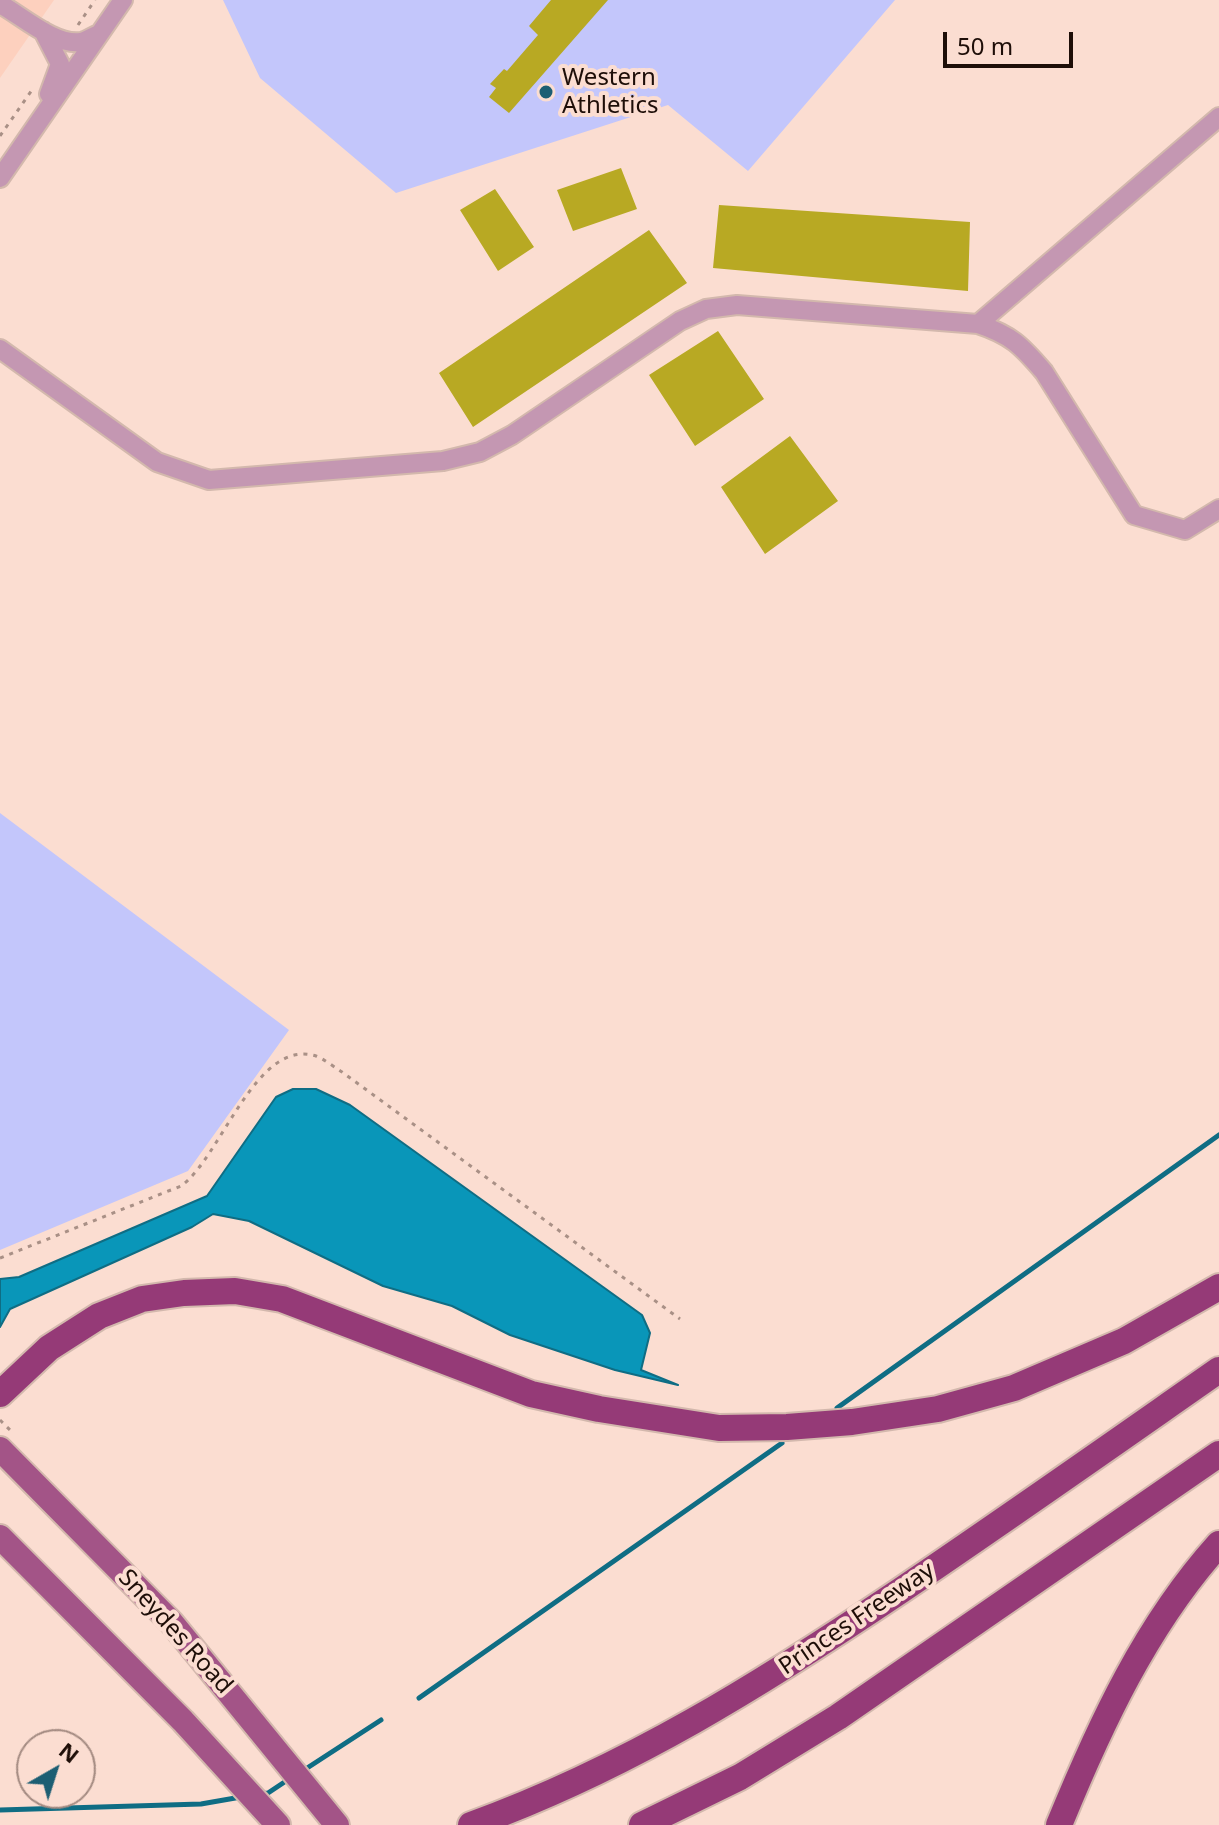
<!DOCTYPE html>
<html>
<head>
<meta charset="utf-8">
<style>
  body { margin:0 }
  #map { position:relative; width:1219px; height:1825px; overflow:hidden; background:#fbddd1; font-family:"Noto Sans",sans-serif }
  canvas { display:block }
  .north { position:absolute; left:16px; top:1729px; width:80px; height:80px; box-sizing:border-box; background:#fbddd1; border:2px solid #a38a81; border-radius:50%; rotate:39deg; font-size:22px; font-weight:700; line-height:32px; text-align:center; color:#1e0e08 }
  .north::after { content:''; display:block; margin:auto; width:28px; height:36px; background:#1c5e73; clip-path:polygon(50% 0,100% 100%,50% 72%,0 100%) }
  .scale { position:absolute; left:943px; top:32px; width:130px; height:36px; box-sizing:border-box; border:4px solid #1e0e08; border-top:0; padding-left:10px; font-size:24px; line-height:28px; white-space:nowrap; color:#1e0e08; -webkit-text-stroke:6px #fbddd1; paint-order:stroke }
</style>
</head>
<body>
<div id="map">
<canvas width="1219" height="1825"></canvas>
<div class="north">N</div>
<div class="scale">50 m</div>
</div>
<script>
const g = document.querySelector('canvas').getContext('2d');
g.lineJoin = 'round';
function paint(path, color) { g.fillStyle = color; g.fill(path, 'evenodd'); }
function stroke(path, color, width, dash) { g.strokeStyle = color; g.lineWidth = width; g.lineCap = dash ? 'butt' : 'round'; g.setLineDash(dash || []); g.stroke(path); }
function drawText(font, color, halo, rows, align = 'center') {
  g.font = font + ' "Noto Sans",sans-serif'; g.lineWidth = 8; g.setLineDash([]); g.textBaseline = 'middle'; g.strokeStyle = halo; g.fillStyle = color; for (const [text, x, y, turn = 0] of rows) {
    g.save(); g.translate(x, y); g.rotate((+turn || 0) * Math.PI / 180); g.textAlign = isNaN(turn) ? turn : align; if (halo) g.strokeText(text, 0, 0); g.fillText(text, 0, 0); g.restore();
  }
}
paint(new Path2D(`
  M0,0h54l-54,78z`), '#fdd0be');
paint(new Path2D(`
  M223,0h672l-147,171 -80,-66 -272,88 -136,-115z
  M0,813l289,217 -101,141 -188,79z`), '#c3c6fb');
const water = new Path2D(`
  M293,1089h23l34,16 292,210 8,18 -9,37 37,15 -63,-15 -105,-35 -58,-29 -69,-20 -134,-65 -36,-7 -21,13 -182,82 -10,18v-48l19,-2 188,-81 69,-99z`);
paint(water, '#0996b9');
stroke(water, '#0f6d84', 2);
stroke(new Path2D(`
  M837,1408l382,-273
  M419,1698l363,-255
  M301,1772l80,-52
  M259,1794l9,-1 21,-14
  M0,1810l201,-6 40,-7`), '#0f6d84', 5);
paint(new Path2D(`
  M551,0h57l-99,113 -20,-16 7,-9 -6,-4 14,-15 3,2 31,-36 -9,-9z
  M621,168l16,41 -64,22 -16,-41z
  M495,189l39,58 -36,24 -38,-61z
  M719,205l251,17 -2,69 -255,-23z
  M649,230l38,53 -214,144 -34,-54z
  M718,331l46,68 -69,47 -46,-71z
  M790,436l48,65 -73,53 -44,-67z`), '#b8a923');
const minor = new Path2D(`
  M0,4c22,12 55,42 81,38 6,-1 12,-6 18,-8
  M43,31l17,33 -11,30
  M0,178l123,-178
  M978,324l241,-207
  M0,349l157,113 52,18 234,-19 37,-9 32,-17 168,-114 26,-12 31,-4 241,19c33,11 43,21 66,48l90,143 51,15 34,-21`);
const major = new Path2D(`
  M0,1449l172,174 165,202
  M0,1537l183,184 95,104`);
const highway = new Path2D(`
  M0,1394l49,-46 50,-32 43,-17 42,-6 51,-2 47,8 249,95 68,15 120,19 68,-1 65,-5 86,-13 76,-21 110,-47 95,-54
  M471,1825c157,-57 292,-142 429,-234 108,-73 213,-147 319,-221
  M642,1825l98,-48 98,-60 381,-263
  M1059,1825c41,-100 87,-200 160,-281`);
stroke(minor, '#d3b8ad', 22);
stroke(major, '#d3b8ad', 28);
stroke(highway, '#d3b8ad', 30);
stroke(new Path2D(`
  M78,25l17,-25
  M0,136l32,-46
  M0,1258l181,-72c40,-28 75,-149 135,-130 8,3 18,11 26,16l338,247
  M0,1420l10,10`), '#a99086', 3, [4, 6]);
stroke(minor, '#c497b2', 18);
stroke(major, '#a35487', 24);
stroke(highway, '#953a77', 26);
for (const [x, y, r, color] of [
  [546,92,8,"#1c5e73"]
]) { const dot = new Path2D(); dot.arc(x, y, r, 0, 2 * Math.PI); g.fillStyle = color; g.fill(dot); stroke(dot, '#fbddd1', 3); }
drawText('24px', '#1e0e08', '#fbddd1', [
  ["Western",562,78],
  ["Athletics",562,106]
], 'left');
drawText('24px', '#1e0e08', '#fbddd1', [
  ["Princes Freeway",857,1619,-34],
  ["Sneydes Road",175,1632,48]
]);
</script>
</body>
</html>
